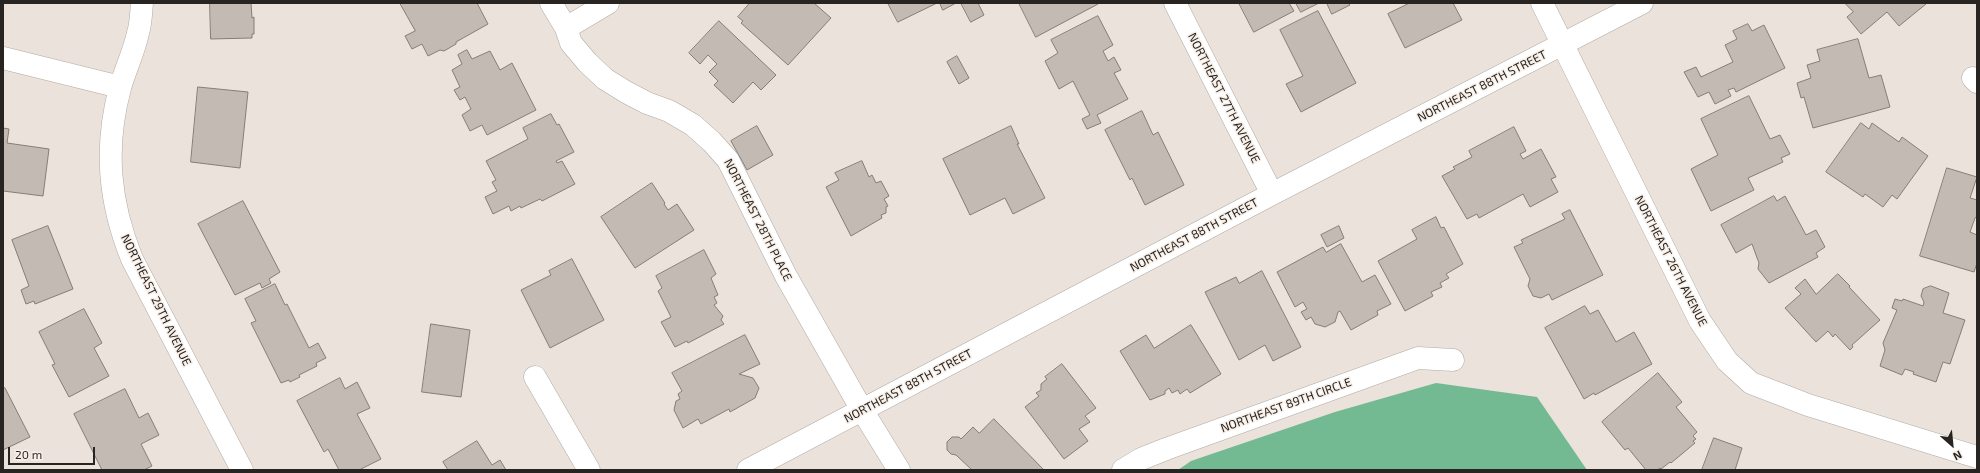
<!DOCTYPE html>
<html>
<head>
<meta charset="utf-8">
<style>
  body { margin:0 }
  #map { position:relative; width:1980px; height:473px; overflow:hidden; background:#eae2db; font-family:"Exo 2",sans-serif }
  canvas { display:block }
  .frame { position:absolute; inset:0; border:4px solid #272421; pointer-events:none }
  .north { position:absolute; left:1932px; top:425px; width:40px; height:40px; -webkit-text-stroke:3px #f7efe8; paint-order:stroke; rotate:153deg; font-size:11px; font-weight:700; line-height:16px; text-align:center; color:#272421 }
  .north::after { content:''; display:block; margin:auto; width:14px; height:18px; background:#272421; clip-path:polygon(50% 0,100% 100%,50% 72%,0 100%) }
  .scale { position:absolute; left:8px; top:447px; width:87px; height:18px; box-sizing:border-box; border:2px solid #272421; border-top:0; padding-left:5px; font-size:12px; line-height:14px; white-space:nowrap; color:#272421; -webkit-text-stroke:3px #f7efe8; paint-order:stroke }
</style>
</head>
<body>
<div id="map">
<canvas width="1980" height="473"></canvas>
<div class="frame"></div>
<div class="north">N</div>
<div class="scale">20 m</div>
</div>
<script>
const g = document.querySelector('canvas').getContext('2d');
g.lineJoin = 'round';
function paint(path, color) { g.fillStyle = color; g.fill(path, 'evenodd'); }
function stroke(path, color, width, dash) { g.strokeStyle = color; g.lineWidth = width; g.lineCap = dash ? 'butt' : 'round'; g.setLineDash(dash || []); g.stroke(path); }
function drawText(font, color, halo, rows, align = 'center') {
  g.font = font + ' "Exo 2",sans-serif'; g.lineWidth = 3; g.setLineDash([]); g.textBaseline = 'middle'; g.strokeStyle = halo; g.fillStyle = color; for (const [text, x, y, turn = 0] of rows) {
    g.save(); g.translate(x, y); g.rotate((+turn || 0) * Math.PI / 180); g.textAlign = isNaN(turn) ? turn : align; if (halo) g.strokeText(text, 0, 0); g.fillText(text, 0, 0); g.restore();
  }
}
paint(new Path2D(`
  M1436,383l101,14 50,73h-409l13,-9 144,-49z`), '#73b992');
const building = new Path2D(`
  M210,3h41l1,15 2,-1v17h-2v4l-41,1z
  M400,3h77l11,21 -32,18v2l-12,7 -4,-1 -12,6 -6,-12 -10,5 -7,-13 10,-5z
  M750,3h64l17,15 -43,47 -47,-42 2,-2 -5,-4z
  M888,3h49l-39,19z
  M940,3h16l-13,7z
  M961,3h17l6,12 -13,7z
  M1019,3h78l1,1 -62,33z
  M1239,3h50l5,8 -40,21z
  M1296,3h23l-18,9z
  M1327,3h21l2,2 -18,9z
  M1410,3h43l9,17 -57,28 -17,-34z
  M1845,3h80l1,1 -27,22 -12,-14 -26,22 -14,-17 6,-5z
  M1318,11l38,72 -55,29 -15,-28 17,-8 -23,-46z
  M1098,16l15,29 -10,6 5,10 6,-4 7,13 -7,3 14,26 -31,16 4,8 -14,6 -5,-10 8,-4 -17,-34 -14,8 -14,-28 13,-8 -7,-13z
  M719,21l57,54 -15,15 -8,-8 -20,21 -19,-18 4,-4 -9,-9 8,-8 -9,-9 -8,9 -11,-11z
  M1748,24l4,7 12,-6 21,43 -49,24 -2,-4 -6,2 3,6 -16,8 -6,-12 -11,5 -14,-25 12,-5 5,10 32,-15 -8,-17 12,-6 -4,-8z
  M1858,39l11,39 12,-3 9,32 -77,21 -9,-31 -3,1 -4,-15 14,-5 -4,-13 13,-4 -3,-11z
  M467,50l5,9 18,-8 10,19 12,-7 24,47 -49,25 -5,-10 -12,6 -8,-16 9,-6 -6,-12 -5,3 -6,-10 6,-3 -8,-17 10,-6 -4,-9z
  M957,56l12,22 -10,6 -12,-22z
  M198,87l50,5 -8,76 -49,-6z
  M1749,96l21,43 10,-4 10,19 -9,4 2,4 -35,16 6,12 -43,21 -20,-42 27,-14 -17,-36z
  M1142,111l11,24 5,-3 26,53 -39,20 -13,-27 -2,2 -25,-50z
  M551,114l6,11 2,-1 15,28 -18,9 1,2 5,-2 13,23 -33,17 -2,-2 -19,9 -1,-2 -9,5 -2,-5 -16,8 -8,-17 12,-6 -5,-9 4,-2 -10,-19 42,-22 -5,-11z
  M1861,123l8,6 3,-6 27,19 3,-5 26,19 -31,43 -5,-4 -9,12 -18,-13 -2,3 -37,-25z
  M757,126l16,29 -26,15 -16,-29z
  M1011,126l8,18h-2l28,54 -32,16 -8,-16 -35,17 -27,-56z
  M1514,127l12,24 -6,3 3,5 18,-10 15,28 -5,2 7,13 -28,15 -7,-13 -44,24 -2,-4 -10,5 -25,-43 13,-7 -2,-2 19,-10 -3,-6z
  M3,128l6,1 -2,14 42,6 -6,47 -40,-5z
  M862,161l7,16 3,-2 4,8 5,-2 8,15 -5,3 4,7 -2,1v6l-5,2 1,3 -31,18 -25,-49 13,-7 -4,-7z
  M1947,168l30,9 -7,21 7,2v16l-2,2 -5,14 7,3v28l-3,9 -54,-16z
  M652,183l13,20 -1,1 4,6 9,-6 17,26 -59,38 -34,-51z
  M1774,196l3,5 8,-5 21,39 10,-5 9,17 -9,6 2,4 -49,26 -11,-14 1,-6 -7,-19 -16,9 -15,-28z
  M243,201l37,71 -11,7 2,4 -9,5 -2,-5 -25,12 -37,-71z
  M1570,210l33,65 -51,25 -3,-6 -8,4 -8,-2 -5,-10 2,-7 -16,-32 9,-4 -2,-3 44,-21 -3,-5z
  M1436,217l5,11 3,-1 19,37 -17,10 3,4 -9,5 2,4 -11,5 2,4 -28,15 -27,-50 39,-22 -5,-9z
  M48,226l25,63 -38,15 -1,-3 -8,3 -5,-14 8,-4 -17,-46z
  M1339,226l5,12 -17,9 -6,-12z
  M1341,244l21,38 13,-7 16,29 -14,7 1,4 -27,15 -11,-19 -2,1 -3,10 -10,5 -10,-3 -4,-7 -5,3 -5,-8 6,-3 -4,-7 -8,5 -18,-35 46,-25 3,5z
  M704,250l12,24 -5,4 7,17 -4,2 3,6 -3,2 9,11 -2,4 3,4 -36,19 -1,-2 -12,6 -14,-25 10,-5 -13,-26 4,-3 -6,-12z
  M572,259l32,61 -54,28 -29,-58 30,-15 -2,-4z
  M1262,271l39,76 -28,14 -8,-16 -26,15 -34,-68 31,-15 3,6z
  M1838,274l12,12 -1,1 31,33 -28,25 1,2 -3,3 -15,-16 -2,3 -5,-6 -12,11 -31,-34 16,-14 -6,-6 10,-9 11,15z
  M275,284l10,21 2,-1 22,44 9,-5 8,15 -10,5 1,3 -18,9 1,2 -10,5 -1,-2 -8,3 -30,-60 5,-2 -11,-22z
  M1931,286l18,7 -6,20 22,7 -15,44 -7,-2 -7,20 -23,-8 1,-2 -9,-3 -3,6 -22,-9 5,-16 -2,-7 14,-33 -5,-2 3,-9 7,2 1,-2 20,7 1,-4 -3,-6 2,-7z
  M1585,306l5,8 8,-4 18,32 18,-10 18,32 -57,31 -1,-2 -10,6 -39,-71z
  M84,309l18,34 -8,5 15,28 -40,21 -17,-32 3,-1 -16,-32z
  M431,324l39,6 -9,67 -39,-5z
  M1191,325l30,49 -31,19 -3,-4 -7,5 -2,-4 -6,3 -3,-5 -4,3v3l-15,6 -30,-49 26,-16 8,13z
  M745,335l15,29 -21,10 14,4 6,10 -4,10 -25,14 -1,-3 -28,15 -3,-5 -15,9 -9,-18 2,-9 4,-2 -2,-5 4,-3 -10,-18z
  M1062,364l34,44 -11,8 5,6 -11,7 9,12 -24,18 -39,-52 14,-11 -3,-3 5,-3v-6l6,-5 -2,-2z
  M1658,373l24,29 -6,5 21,25 -4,4 3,3 -3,2 2,2 -24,20 -1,-1 -9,7 -1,-1 -3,2h-11l-18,-22 -3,2 -23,-28z
  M340,378l5,11 12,-7 13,26 -13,6 24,45 -22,11h-20l-11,-21 -4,3 -27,-51z
  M5,388l25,49 -27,13v-61z
  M125,389l14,29 9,-5 11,22 -18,9 11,22 -8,4h-42l-28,-56z
  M994,419l50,51h-72l-16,-15 -5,-1 -4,-4v-8l5,-5h7l2,2 12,-12 6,6z
  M1714,438l28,10 -7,22h-33z
  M477,441l15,24 8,-5 6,10h-58l-5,-8z`);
paint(building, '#c2bab3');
stroke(building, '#857d77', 1);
const minor = new Path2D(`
  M142,3c-1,10 -1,21 -4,30 -4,19 -13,37 -18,55 -16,60 -11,114 12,171l110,211
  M551,3l15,25 5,15 16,19 18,17 21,13 21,11 22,8 24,14 19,17 16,18 58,116 76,134 37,60
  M1175,3l97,191
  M1542,3l158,318 27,40 24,22 57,22 169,52
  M566,28l42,-25
  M3,58l117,29
  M1973,78l4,4
  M535,377l54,93
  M748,470l524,-276 370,-191
  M1123,470l18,-11 25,-10 252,-91 35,2`);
stroke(minor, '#b1aaa3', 23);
stroke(minor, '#fff', 22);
drawText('12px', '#272421', '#f7efe8', [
  ["NORTHEAST 88TH STREET",1482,86,-27],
  ["NORTHEAST 27TH AVENUE",1224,98,63],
  ["NORTHEAST 28TH PLACE",758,220,63],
  ["NORTHEAST 88TH STREET",1194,235,-28],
  ["NORTHEAST 26TH AVENUE",1671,261,63],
  ["NORTHEAST 29TH AVENUE",156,300,64],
  ["NORTHEAST 88TH STREET",908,386,-28],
  ["NORTHEAST 89TH CIRCLE",1286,405,-20]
]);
</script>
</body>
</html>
